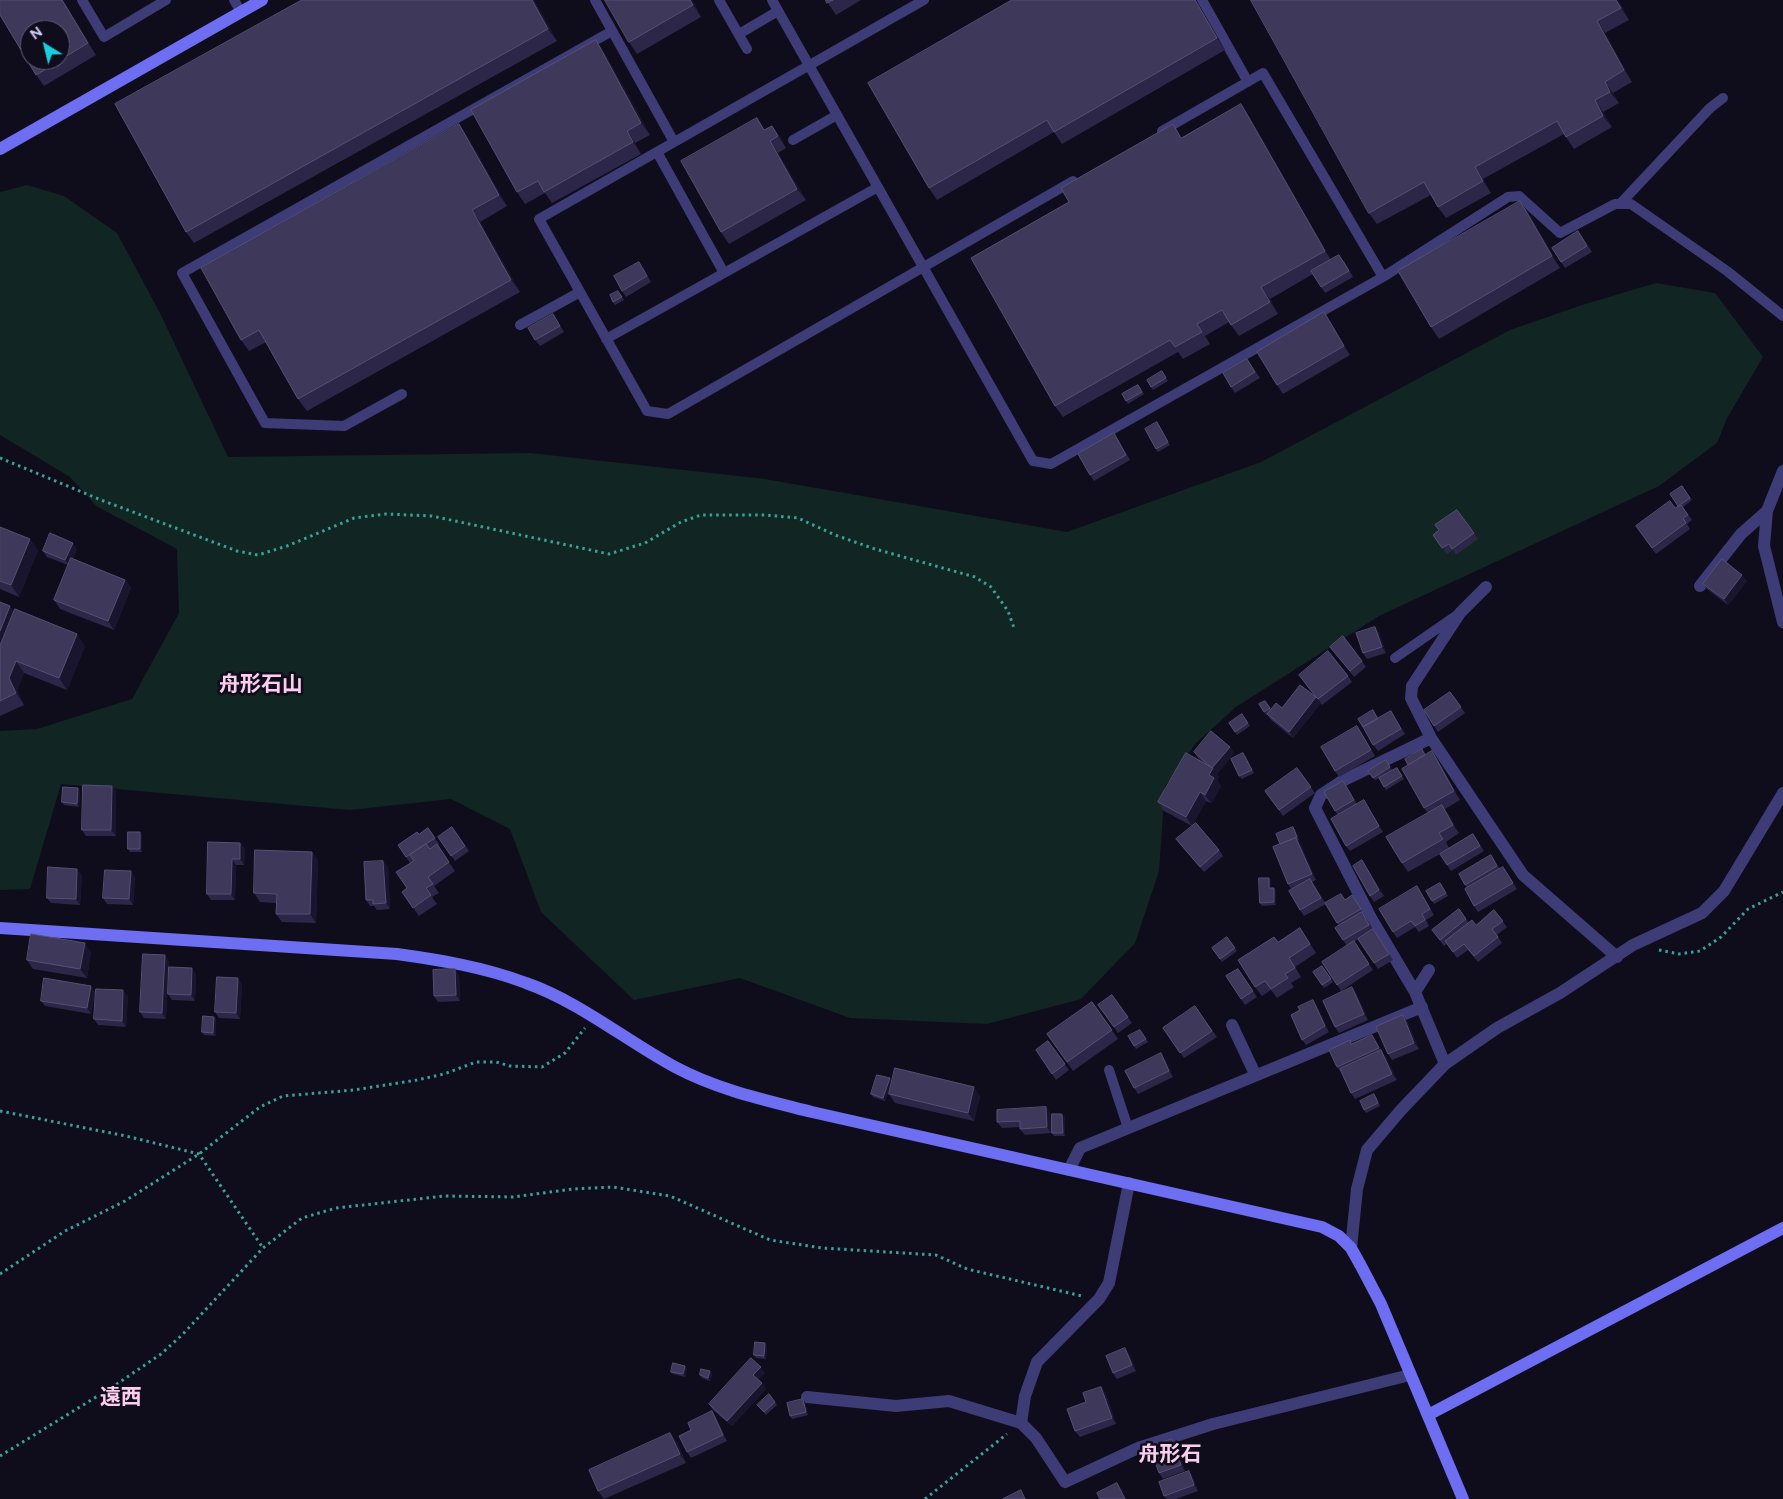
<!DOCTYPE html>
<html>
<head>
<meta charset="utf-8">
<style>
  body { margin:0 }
  #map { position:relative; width:1783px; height:1499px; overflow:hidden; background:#0f0d1b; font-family:Figtree,sans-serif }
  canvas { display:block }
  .north { position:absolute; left:20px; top:20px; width:50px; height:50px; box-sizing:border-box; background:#0f0d1b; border:1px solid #5c5974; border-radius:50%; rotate:324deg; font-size:14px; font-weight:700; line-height:20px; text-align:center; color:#d0ccfa }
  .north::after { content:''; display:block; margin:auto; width:18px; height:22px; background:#16d0dd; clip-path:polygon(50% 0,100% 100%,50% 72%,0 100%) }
</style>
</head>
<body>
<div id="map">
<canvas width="1783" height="1499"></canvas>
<div class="north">N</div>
</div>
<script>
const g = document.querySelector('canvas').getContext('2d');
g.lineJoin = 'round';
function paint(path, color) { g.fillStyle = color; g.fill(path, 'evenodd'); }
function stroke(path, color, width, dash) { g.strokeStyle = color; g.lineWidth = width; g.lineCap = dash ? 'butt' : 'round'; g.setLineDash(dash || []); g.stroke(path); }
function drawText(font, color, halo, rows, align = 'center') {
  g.font = font + ' Figtree,"Noto Sans JP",sans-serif'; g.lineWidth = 5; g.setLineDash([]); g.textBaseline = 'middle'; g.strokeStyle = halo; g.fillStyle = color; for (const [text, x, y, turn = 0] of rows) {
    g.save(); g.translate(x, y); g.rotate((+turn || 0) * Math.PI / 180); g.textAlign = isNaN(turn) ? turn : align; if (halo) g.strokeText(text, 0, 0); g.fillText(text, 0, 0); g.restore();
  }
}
paint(new Path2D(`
  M27,185l37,11 53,37 44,82 67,142 302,-4 235,26 302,53 194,-70 249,-132 72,-25 74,-22 59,10 48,64 -36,61 -10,25 -58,43 -280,130 -143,91 -40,36 -31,43 -6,85 -24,72 -54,56 -94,25 -137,-6 -110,-40 -106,22 -93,-88 -31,-83 -59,-30 -101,11 -289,-26 -31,105 -30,1v-159l37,-2 95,-30 47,-86 -2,-64 -81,-43 -26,-29 -70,-42v-243z`), '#112523');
stroke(new Path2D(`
  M0,458l101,42 136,51 21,4 29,-9 67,-28 32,-4 46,2 177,38 36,-11 36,-21 20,-7h65l32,3 37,17 40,14 100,28 16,10 17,24 6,17
  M1659,950l20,4 21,-3 21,-14 27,-28 35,-17
  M0,1111l126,25 73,18 64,94
  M0,1274l65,-43 60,-30 74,-47 61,-47 23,-11 71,-6 63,-10 27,-6 32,-12h20l14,4 32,1 23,-14 20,-25
  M0,1456l114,-70 47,-32 21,-19 81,-87 39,-30 34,-10 109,-12 68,1 60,-8 40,-2 57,9 100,44 52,8 114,7 31,14 115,27
  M925,1499l82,-65`), '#38a298', 3, [2.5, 4]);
stroke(new Path2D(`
  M82,0l22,37 62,-37
  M234,0l7,12
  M595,0l79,142
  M719,0l28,49
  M772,0l261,461 18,3 332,-187 125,-80 11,-1 41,37 55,-29h16l96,67 56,45
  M924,0l-385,219 108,192 21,3 405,-233
  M1202,0l46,82
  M739,34l39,-23
  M1162,131l101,-58 120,204
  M793,140l44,-25
  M657,152l67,121
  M1620,204l90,-96 13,-10
  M520,325l60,-33
  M606,339l272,-152
  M402,394l-58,32 -79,-3 -83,-150 430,-242
  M1395,658l62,-43
  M1109,1070l19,58`), '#3d3c76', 10);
stroke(new Path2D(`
  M1783,471l-16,40 -3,35 19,76
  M1700,586l41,-52 26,-23
  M1486,587l-26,26 -48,73 -1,12 20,40 92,137 94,82
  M1431,738l-89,43 -21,14 -6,13 56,110 44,74 30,72
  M1415,992l14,-22
  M1232,1025l23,49
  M1069,1170l11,-22 342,-141
  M1351,1248l6,-59 10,-39 34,-40 44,-46 52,-36 63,-35 73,-48 69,-32 22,-22 59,-98
  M807,1397l89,9 53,-5 72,22 15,15 29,44 73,-34 75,-24 197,-49
  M1021,1423l4,-27 12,-34 62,-63 10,-16 20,-100`), '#3d3c76', 12);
stroke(new Path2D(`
  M0,149l262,-149
  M0,928l397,26c43,6 87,13 129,29 54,19 99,57 149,84 43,23 90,33 137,45l510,115 17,9 12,12 10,18 20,38 82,195
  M1428,1415l355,-187`), '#6d6ef1', 12);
paint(new Path2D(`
  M0,0h63l33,55 -52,31 -8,-11z
  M302,0h232l23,41 -363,202 -8,-11z
  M605,0h87l9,17 -64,37 -8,-12z
  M826,0h35l-25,15z
  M1196,0l29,50 -163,94 -8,-12 -117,68 -8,-12z
  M1618,0l11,20 -24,13 27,49 -19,11 6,10 -16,9 9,15 -38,22 -10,-15 -81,45 8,14 -45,25 -8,-11 -7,-12 -54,29 -8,-11z
  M604,52l46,83 -15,8 6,11 -89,49 -7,-10 -20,11 -8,-12z
  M1249,116l82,144 13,1 9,16 -28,16 -12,-19 -43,25 8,15 -39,22 -10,-14 -24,14 5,8 -27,15 -5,-7 -115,65 -8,-11 127,-269z
  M459,124l8,12 40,70 -27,16 40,70 -213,119 -9,-12 -32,-57 -17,9 -8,-11z
  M772,126l8,11 6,11 -8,5 28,47 -77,44 -8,-12 44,-102z
  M1520,201l8,11 32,56 -121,71 -8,-12z
  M1582,237l10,15 -27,16 -4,-6z
  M643,268l8,14 -25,15 -4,-6z
  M620,294l4,6 -9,5 -2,-3z
  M553,314l11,18 -24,14 -5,-6z
  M1330,321l20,34 -67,39 -6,-9z
  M1247,359l13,19 -25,15 -4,-6z
  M1162,371l6,10 -15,9 -2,-3z
  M1138,385l6,9 -16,10 -6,-10z
  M1157,422l13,23 -12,7 -2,-3z
  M1114,433l16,27 -36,21 -4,-6z
  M1682,486l10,14 -9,7 9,13 -5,4 3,5 -34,25 -20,-28 39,-18 4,-2z
  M1457,510l21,29 -22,16 -3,-5 -6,4 -14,-19 6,-5z
  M0,527l38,23 -19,47 -19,-8z
  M77,549l-4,10 52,21 6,8 -17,42 -54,-21 -6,-9 14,-35 -21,-8 -4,-6z
  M1747,581l-19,24 -21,-16 -4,-5z
  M0,602l14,10 71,34 -18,44 -43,-17 -7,17 7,15 -24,11z
  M1375,627l4,6 7,20 -19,6 -4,-6z
  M1330,647l32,14 4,6 -12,10z
  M1299,675l49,1 4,6 -30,23 -1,-2 -28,35 -22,-18 -4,-6h1l-2,1 -7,-11 6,-3 6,8 11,-1 33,-12z
  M1450,692l15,21 -27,19 -14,-22z
  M1391,711l14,23 -27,17 -5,-6 5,-26z
  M1242,714l8,12 -13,9 -8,-12z
  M1361,732l14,24 -36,21 -4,-6z
  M1230,747l4,6 -17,21 2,3 -2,4 4,5 -10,17 -5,-2 -14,25 -28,-15 -6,-9 44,-40 -4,-4 -4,-6z
  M1432,751l6,9 22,40 -15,9 14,24 -13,9 3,6 24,-14 11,17 -33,20 -11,-17 -32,18 -6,-9 26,-50 -4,-5 2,-53z
  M1245,756l9,17 -12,6 -3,-3z
  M1386,760l6,10 5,-2 7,11 -18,11 -7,-12 -4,2 -7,-9z
  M1297,768l18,25 -32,23 -18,-25z
  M112,786l4,6v44h-30l-4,-6z
  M1347,787l10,17 7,-4 19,32 -33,19 -4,-5 -8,-31 -3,-4z
  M80,791l-1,16 -15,-2 -2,-3z
  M452,827l17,24 -14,10 -17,-24z
  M1293,827l2,3 4,10 -1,1 2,2 16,37 -4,2 14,22 -22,12 -4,-6 -8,-20 -4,-6 -8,-40z
  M428,828l11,16 -2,1 18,26 -21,15 5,7 -7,4 5,7 -18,12 -17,-24 5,-4 3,-25 -12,-18 21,-11z
  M140,832l2,3v17h-12l-2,-3z
  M1176,839l43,11 4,6 -19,16z
  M240,843l5,6 -1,16h-8l-1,35h-24l-4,-6z
  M312,852l6,9 -2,62 -34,-1 -6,-8v-11l-16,-1 -6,-9z
  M1491,855l9,14 7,4 10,16 -39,23 -4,-6 -7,-18 -8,-14z
  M1366,866l18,30 -10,6 -4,-6z
  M388,867l2,42 -13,1 -3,-4h-4l-4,-6z
  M82,875l-2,30 -29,-2 -4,-5z
  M135,877l-2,28 -26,-1 -4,-6z
  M1271,880v8l5,3v14l-14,1 -2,-3z
  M1440,883l8,13 -14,8 -8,-13z
  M1417,886l17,29 -8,5 3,6 -10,6 -4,-5 -18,11 -4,-6z
  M1352,895l21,34 20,31 -15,9 -20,-30 -4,3 19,28 -32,21 -19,-29 25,-16 -4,-6 -4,-14 -14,-23 20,-3z
  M1459,909l10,14 7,2 18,-15 13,17 -10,8 5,8 -24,19 -10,-12 -11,8 -10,-14 -3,2 -12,-16z
  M1300,928l16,25 -21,14 6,10 -10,6 3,4 -17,11 -6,-8 -9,6 -7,-9 23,-45z
  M1227,937l10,14 -15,11 -10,-14z
  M91,952l-4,26 -54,-9 -6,-9z
  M169,961l-3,58 -22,-1 -4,-6z
  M1322,966l11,16 -9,6 -11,-16z
  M1238,969l19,28 -12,8 -19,-29z
  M196,974l-1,27 -23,-1 -4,-6z
  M459,975l1,26 -22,1 -4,-6z
  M242,984l-2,35 -21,-1 -4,-6z
  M95,992l-4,22 -46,-8 -4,-5z
  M1356,993l12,27 -29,13 -4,-6z
  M1112,995l20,28 -14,10 -20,-28z
  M128,996l-2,31 -28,-2 -4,-6z
  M1313,1000l4,6 12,26 -23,13 -4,-5 -2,-30z
  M1092,1002l26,37 -45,32 -26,-37z
  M1195,1006l22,31 -33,21 -21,-30z
  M214,1017l2,3v16l-12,-1 -2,-3z
  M1407,1021l12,28 -27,11 -4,-6z
  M1142,1033l6,9 -12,7 -2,-3z
  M1048,1041l21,29 -13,10 -20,-30z
  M1376,1041l5,9 4,6 12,24 -42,19 -4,-6 -9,-20 -5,-6 15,-23z
  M1165,1059l8,18 -35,17 -4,-6z
  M892,1081l-7,20 -12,-4 -2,-3z
  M889,1094l91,2 -6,25 -79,-18z
  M1376,1097l4,9 -14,7 -2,-3z
  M1050,1113l1,20 -26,2 -5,-6v-2l-18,1 -5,-6z
  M1065,1117v19h-11l-2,-3z
  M767,1346l-1,13 -10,-1 -2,-3z
  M1129,1354l7,17 -19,8 -4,-6z
  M685,1366l2,3 -2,8 -12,-3 -2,-2z
  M710,1371l2,3 -2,7 -8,-3 -2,-3z
  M765,1373l-7,6 4,4 4,6 -34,37 -19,-16 -4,-6z
  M1105,1392l11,32 -36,13 -5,-6 11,-29z
  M803,1399l2,3 3,13 -16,4 -2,-3z
  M775,1402l2,3 -11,10 -9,-10z
  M712,1411l4,6 11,24 -36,17 -4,-6 4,-22z
  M1172,1439l4,6 9,26 -22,8 -4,-6z
  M677,1442l9,21 -82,36 -6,-8z
  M1189,1471l4,6 5,14 -22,8h-9l-3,-3z`), '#2c2748');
paint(new Path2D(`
  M62,0h1l33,55 -8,-12z
  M532,0h2l23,41 -9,-12z
  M690,0h2l9,17 -8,-12z
  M1195,0h1l29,50 -8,-12z
  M1616,0h2l11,20 -8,-12z
  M1597,21l8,12 27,49 -8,-12z
  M596,40l8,12 46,83 -9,-12z
  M1605,82l8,11 6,10 -9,-11z
  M1595,100l8,12 9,15 -9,-11z
  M1241,104l8,12 84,147 -8,-12z
  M459,124l8,12 40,70 -8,-11z
  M772,126l8,11 6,11 -8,-12z
  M627,131l8,12 6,11 -8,-12z
  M770,141l8,12 28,47 -9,-11z
  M1475,167l8,12 8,14 -8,-12z
  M1520,201l8,11 32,56 -8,-12z
  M472,210l8,12 40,70 -9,-12z
  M1261,287l9,12 8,15 -8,-12z
  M1324,312l6,9 20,34 -6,-9z
  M30,539l8,11 -19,47 -8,-12z
  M73,543l4,6 -7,17 -5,-6z
  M1742,575l5,6 -19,24 -4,-6z
  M125,580l6,8 -17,42 -6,-9z
  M10,606l8,12 -18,41v-28z
  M1375,627l4,6 7,20 -4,-6z
  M77,634l8,12 -18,44 -8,-12z
  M16,661l8,12 -7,17 7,15 -8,-12 -7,-15z
  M1316,697l5,6 -28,35 -4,-6z
  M1230,747l4,6 -17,21 2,3 -2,4 4,5 -10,17 -6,-8 4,-20 3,-7z
  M1432,751l6,9 22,40 -6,-9z
  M112,786l4,6v44l-5,-6z
  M78,788l2,3 -1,16 -2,-3z
  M1200,792l6,9 -14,25 -6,-9z
  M1364,800l4,6 15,26 -4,-6z
  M1442,805l6,9 11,19 -6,-8z
  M140,832l2,3v17l-2,-3z
  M1296,838l4,5 16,37 -4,-6z
  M240,843l5,6 -1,16 -4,-6z
  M312,852l6,9 -2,62 -6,-9z
  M232,859l4,6 -1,35 -4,-6z
  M1362,860l4,6 18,30 -5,-6z
  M383,861l5,6 2,42 -4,-6z
  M77,869l5,6 -2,30 -4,-6z
  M131,871l4,6 -2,28 -4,-6z
  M1269,878l2,2v11l-2,-3z
  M1274,888l2,3v14l-2,-3z
  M85,943l6,9 -4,26 -7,-9z
  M165,955l4,6 -3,58 -4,-6z
  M192,968l4,6 -1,27 -4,-6z
  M455,969l4,6 1,26 -4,-6z
  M238,978l4,6 -2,35 -4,-6z
  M91,986l4,6 -4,22 -4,-6z
  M1352,987l4,6 12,27 -4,-6z
  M123,990l5,6 -2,31 -4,-6z
  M1313,1000l4,6 12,26 -4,-6z
  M1403,1015l4,6 12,28 -5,-6z
  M214,1017l2,3v16l-3,-3z
  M1372,1035l4,6 7,13 -4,-6z
  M1381,1050l4,6 12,24 -5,-6z
  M1161,1053l4,6 8,18 -4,-6z
  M890,1078l2,3 -7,20 -2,-3z
  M974,1087l6,9 -6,25 -6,-8z
  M1046,1107l4,6 1,20 -4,-6z
  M1062,1114l3,3v19l-2,-3z
  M765,1343l2,3 -1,13 -2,-3z
  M1125,1348l4,6 7,17 -4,-6z
  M685,1366l2,3 -2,8 -2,-3z
  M761,1367l4,6 -8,8 -4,-6z
  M710,1371l2,3 -2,7 -2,-3z
  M762,1383l4,6 -34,37 -5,-5z
  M1101,1387l4,5 11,32 -4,-6z
  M803,1399l2,3 3,13 -2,-3z
  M712,1411l4,6 11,24 -4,-6z
  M670,1433l7,9 9,21 -6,-9z
  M1172,1439l4,6 9,26 -4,-6z
  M1189,1471l4,6 5,14 -4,-6z
  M1117,1483l5,6 4,10h-1z`), '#19152e');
const building = new Path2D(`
  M0,0h62l26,43 -52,32 -36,-60zM30,30h30v30h-30z
  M302,0h230l16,29 -362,203 -71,-128z
  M605,0h85l3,5 -64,37z
  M826,0h7l-6,3z
  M1012,0h183l22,38 -163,94 -7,-12 -118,68 -61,-105z
  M1251,0h365l5,8 -24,13 27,49 -19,12 5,10 -15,8 8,16 -37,21 -9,-16 -82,46 8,14 -45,26 -14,-25 -55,31z
  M596,40l45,83 -14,8 6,11 -89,50 -6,-11 -21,11 -46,-82z
  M1241,104l84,147 -64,36 9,15 -39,23 -9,-15 -25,14 5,8 -27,15 -5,-7 -115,66 -84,-148 98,-56 -8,-14 112,-64 8,14z
  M757,118l7,12 8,-4 6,10 -8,5 27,48 -76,43 -40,-71z
  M459,124l40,71 -27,15 39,70 -213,119 -39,-69 -18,10 -40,-72z
  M1520,201l32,55 -121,71 -33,-56z
  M1578,231l9,15 -26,16 -9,-14z
  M1339,255l10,16 -28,16 -10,-16z
  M639,262l8,14 -25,15 -8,-15z
  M618,291l4,6 -9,5 -3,-7z
  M1324,312l20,34 -67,39 -20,-33z
  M553,314l7,12 -25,14 -7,-12z
  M1247,359l8,13 -24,15 -8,-14z
  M1162,371l4,7 -15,9 -4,-7z
  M1138,385l4,7 -16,9 -4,-7z
  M1157,422l11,20 -12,7 -11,-20z
  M1114,433l12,22 -36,20 -12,-21z
  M1682,486l8,12 -12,8 -8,-12z
  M1670,501l5,7 6,-3 7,10 -5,3 3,5 -34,25 -16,-22z
  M1457,510l17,23 -22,16 -3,-5 -7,4 -9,-13 6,-5 -4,-5z
  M0,527l30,12 -19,46 -11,-4z
  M50,533l23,10 -8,17 -22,-9z
  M71,558l54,22 -17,41 -54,-21z
  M1722,559l20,16 -18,24 -21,-15z
  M0,602l10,4 -10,25z
  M15,609l62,25 -18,44 -43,-17 -7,17 7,15 -16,8v-55z
  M1375,627l7,20 -19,6 -7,-20z
  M1343,636l19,25 -12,10 -20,-24z
  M1328,651l20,25 -30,23 -2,-2 -27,35 -22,-18 9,-11 6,5 18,-23 16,12 -17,-22z
  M1450,692l11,15 -27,19 -10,-16z
  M1265,701l5,7 -6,4 -5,-8z
  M1373,710l5,9 -15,8 -5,-8z
  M1391,711l10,18 -28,16 -10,-18z
  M1242,714l6,9 -13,9 -6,-9z
  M1357,726l14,24 -36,21 -14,-24z
  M1211,731l19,16 -18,21 -18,-16z
  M1422,749l3,6 -17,10 -3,-6z
  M1432,751l22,40 -30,17 -22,-39z
  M1186,753l27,15 -4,7 5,3 -9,17 -5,-3 -14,25 -28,-15z
  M1243,753l9,17 -13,6 -8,-17z
  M1386,760l4,7 -17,11 -5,-7z
  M1297,768l14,19 -32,23 -14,-19z
  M1397,768l5,8 -18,11 -5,-9z
  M1343,781l11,19 -19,11 -11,-19z
  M83,785l29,1 -1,44h-29z
  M63,787l15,1 -1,16 -15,-2z
  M1364,800l15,26 -33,20 -15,-27z
  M1442,805l11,20 -14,8 4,6 -41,24 -16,-26z
  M1196,823l23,27 -19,17 -24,-28z
  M452,827l13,19 -14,10 -13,-19z
  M1293,827l4,10 -17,7 -4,-10z
  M428,828l7,10 -29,19 -8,-12 19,-13 2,2z
  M128,832h12v17h-12z
  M1473,834l7,12 -33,19 -7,-11z
  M1296,838l16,36 -24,10 -15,-37z
  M208,842l32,1v16h-8l-1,35h-24z
  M426,844l4,5 7,-5 12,18 -21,15 5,7 -7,4 5,7 -18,13 -11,-16 5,-4 -11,-16 18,-11 -4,-6z
  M255,850l57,2 -2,62h-34l1,-20 -23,-1z
  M1491,855l6,11 -32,19 -6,-11z
  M1362,860l17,30 -9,6 -17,-30z
  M383,861l3,42 -13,1v-4h-7l-2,-38z
  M48,867l29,2 -1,30 -29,-1z
  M1503,867l10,16 -39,23 -9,-17z
  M105,870l26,1 -2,28 -26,-1z
  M1259,878h10v10h5v14l-14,1z
  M1310,879l11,19 -21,12 -11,-19z
  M1440,883l6,10 -14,8 -6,-10z
  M1417,886l13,23 -8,5 3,6 -10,6 -4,-5 -18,11 -14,-23z
  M1341,894l4,6 7,-5 9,14 -24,14 -12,-20z
  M1459,909l7,10 -26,21 -8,-10z
  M1494,910l9,11 -11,8 6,8 -24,19 -10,-12 -11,8 -8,-11 27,-21 4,5z
  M1362,912l7,13 -26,15 -8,-12z
  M1300,928l10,16 -21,14 6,10 -10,6 3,4 -17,11 -6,-8 -10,6 -17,-27 36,-23 4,5z
  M1373,929l16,25 -15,9 -16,-24z
  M31,934l54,9 -5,26 -53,-9z
  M1227,937l8,11 -15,11 -8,-11z
  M1354,941l15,23 -32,21 -15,-23z
  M143,954l22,1 -3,58 -22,-1z
  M1322,966l9,13 -9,6 -9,-13z
  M169,967l23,1 -1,27 -23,-1z
  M455,969l1,26 -22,1 -1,-26z
  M1238,969l15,22 -12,8 -15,-23z
  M217,977l21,1 -2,35 -21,-1z
  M44,978l47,8 -4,22 -46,-7z
  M1352,987l12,27 -29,13 -12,-26z
  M96,989l27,1 -1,31 -28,-2z
  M1112,995l16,22 -14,10 -16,-22z
  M1313,1000l12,26 -23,14 -11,-25 9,-5 -2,-3z
  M1092,1002l20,28 -45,32 -20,-28z
  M1195,1006l17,25 -32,22 -17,-25z
  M1403,1015l11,28 -26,11 -12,-27z
  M203,1016l11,1 -1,16 -11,-1z
  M1140,1030l6,9 -12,7 -6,-10z
  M1372,1035l7,13 -42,19 -8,-17 21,-10 1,4z
  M1048,1041l17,23 -13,10 -16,-24z
  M1381,1050l11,24 -41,19 -11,-24z
  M1161,1053l8,18 -35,17 -9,-17z
  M895,1068l79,19 -6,26 -79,-19z
  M877,1075l13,3 -7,20 -12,-4z
  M1374,1094l4,9 -14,7 -4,-9z
  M1046,1107l1,20 -27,2v-8l-23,1v-12z
  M1052,1114h10l1,19h-11z
  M755,1342l10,1 -1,13 -10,-1z
  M1125,1348l7,17 -19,8 -7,-17z
  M751,1358l10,9 -8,8 9,8 -35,38 -18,-17z
  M673,1363l12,3 -2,8 -12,-2z
  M701,1369l9,2 -2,7 -8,-3z
  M1101,1387l11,31 -37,13 -8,-22 19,-7 -3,-9z
  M769,1394l6,8 -11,10 -7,-7z
  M803,1399l3,13 -16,4 -3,-13z
  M712,1411l11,24 -36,17 -8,-16 12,-6 -3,-7z
  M670,1433l10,21 -82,37 -9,-21z
  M1172,1439l9,26 -22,8 -9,-26z
  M1189,1471l5,14 -30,11 -5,-14z
  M1117,1483l8,16h-25l-3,-6z
  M1021,1490l4,9h-22z`);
paint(building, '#3e395b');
stroke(building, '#555074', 1);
drawText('bold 21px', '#faceec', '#0f0d1b', [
  ["舟形石山",261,685],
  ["遠西",121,1398],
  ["舟形石",1170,1455]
]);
</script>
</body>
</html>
